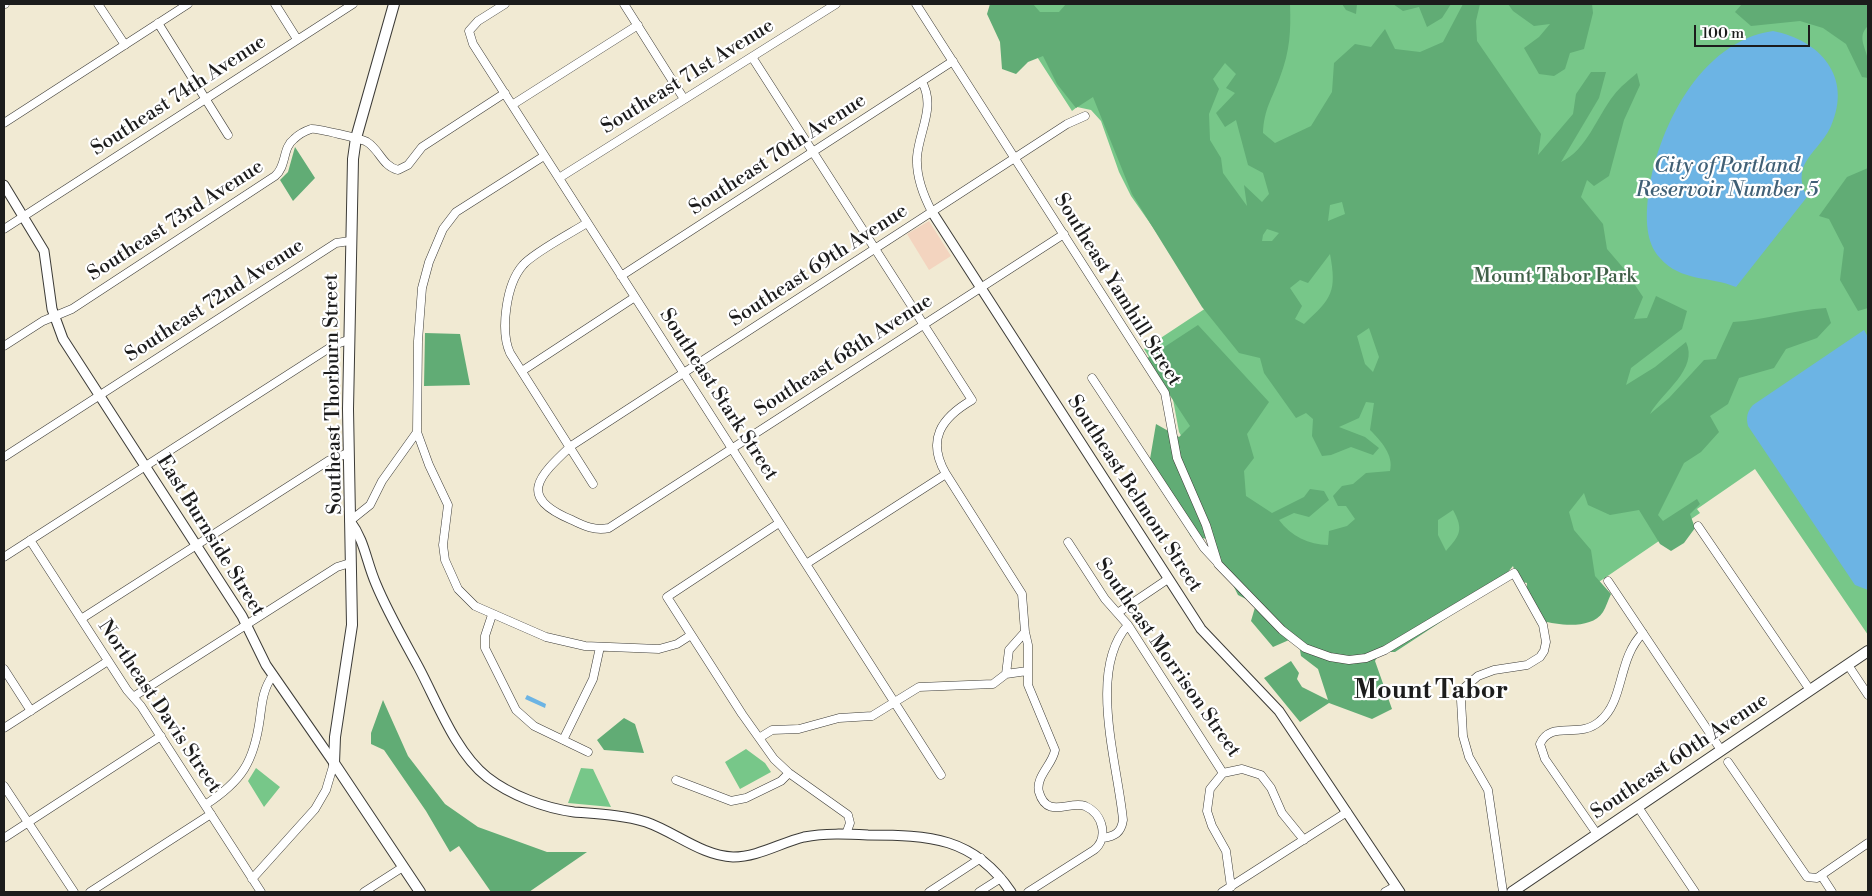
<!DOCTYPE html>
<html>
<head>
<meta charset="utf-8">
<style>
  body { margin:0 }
  #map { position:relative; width:1872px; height:896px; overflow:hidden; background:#f1ead3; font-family:"Libre Bodoni",serif }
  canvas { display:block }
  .frame { position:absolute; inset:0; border:5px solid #1c1c1c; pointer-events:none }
  .scale { position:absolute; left:1694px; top:25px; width:116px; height:22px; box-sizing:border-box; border:2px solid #1c1c1c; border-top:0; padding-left:6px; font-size:15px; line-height:18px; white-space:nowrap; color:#1c1c1c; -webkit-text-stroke:4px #fff; paint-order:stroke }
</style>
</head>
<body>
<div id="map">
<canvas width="1872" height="896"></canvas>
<div class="frame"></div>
<div class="scale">100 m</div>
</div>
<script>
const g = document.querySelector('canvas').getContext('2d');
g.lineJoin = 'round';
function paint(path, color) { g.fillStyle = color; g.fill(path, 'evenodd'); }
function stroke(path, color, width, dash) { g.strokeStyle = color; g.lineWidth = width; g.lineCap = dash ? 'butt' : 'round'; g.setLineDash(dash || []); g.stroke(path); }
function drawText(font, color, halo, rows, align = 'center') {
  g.font = font + ' "Libre Bodoni",serif'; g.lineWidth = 4.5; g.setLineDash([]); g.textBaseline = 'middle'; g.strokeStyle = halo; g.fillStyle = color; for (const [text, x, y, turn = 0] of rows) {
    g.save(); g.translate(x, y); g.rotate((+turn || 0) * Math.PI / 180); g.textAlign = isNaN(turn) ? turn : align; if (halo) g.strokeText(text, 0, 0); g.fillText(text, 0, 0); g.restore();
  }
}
paint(new Path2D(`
  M929,221l22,35 -22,14 -22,-36z`), '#f3d4bf');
paint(new Path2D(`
  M1003,4h865v631l-113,-166 -58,40 3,4 -151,103 -32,-62 -145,88 -188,-201 -5,-9 -7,-38 -28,-45 112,-74 -53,24 -72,-103 -12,-24 -18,-51 -10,-11 -14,-3 -5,4z
  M746,749l19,14 6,9 -31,17 -15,-27z
  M256,768l24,19 -16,20 -16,-26z
  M581,768l12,1 18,38 -43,-4z`), '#77c789');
paint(new Path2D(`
  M990,4h43l7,8h19l7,-8h224c1,27 0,47 -10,73 -8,22 -16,32 -17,56l12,10 36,-17 21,-34 2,-29 21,-19 16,3 14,-18 10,20 25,3 23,-10 20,-38h17l-4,17 1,20 64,93 -3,21 35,-41 3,-20 15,-22h15l-7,26 -38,64c26,-12 36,-46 53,-67 6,-8 15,-15 23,-22l3,12 -16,35 -15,56 -15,10 -7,-6 -6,17 22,27 4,25 18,21 18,27 -9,22 13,-1 9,-22 31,15 -5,18 -51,39 -5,17 29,-18 31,-25c13,27 -24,50 -36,72l19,-16 35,-38 12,-1 17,-37c32,-2 61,-12 93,-14l5,15 -14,15 -31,11 -12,19 -35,10 -11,26 -18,12 9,16 -18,20 -17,11 -26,52 5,6 34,-22 3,5 -10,10 5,14 -11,15 -13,8 -11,-7 -21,-34 -29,5 -22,-10 -4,-12 -15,19 5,18 17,20 4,26 16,18c-3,6 -5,13 -8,18 -12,18 -44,13 -61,9l-16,-24 1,-14 -9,-2 -5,-15 -16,19 -102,67h-15l-5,9 17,48 -20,10 -43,-16 -29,19 -36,-44 27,-17 8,12 -2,6 5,8 26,13 -10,-31 -17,-13 -3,-17 -9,1 -16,7 -22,-26 5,-17 -18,-9 -28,-56 -19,-2 -41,-78 6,-35 23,13 11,-11 -44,-67 52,-34 71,77 -22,32 7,24 -10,13 2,25 26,17 32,-16 6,-8 14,2 5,9 -20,17 -15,-4 -15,7c12,16 30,25 49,25l1,-14 18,-5 8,-7 -9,-13h-8l-5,-10 9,-10 11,-2 13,-11 24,-2c4,-16 -9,-30 -20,-41l4,-27 -8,-1 -7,16 -20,9 26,10 14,11 -6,7 -22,-8 -20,8 -9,1 -10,-20 1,-17 -7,-6 -10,5 -32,-45 -4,-15 -21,-5 -37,-46 -70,-113 -39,-97 -17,11 -19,-24 -14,-28 -15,6 -12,12 -14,-5 -2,-27 -13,-28zM1225,63l11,11 -10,14 9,5 -19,20 9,14 11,-7 12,45 15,8 6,21 -7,8 -18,-17 3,21 -24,-33 -2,-15 -11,-18 -1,-26 10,-25 -6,-10zM1342,202l3,12 -17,7 2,-16zM1267,229l12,4 -7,8h-10l1,-6zM1330,254c7,38 2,44 -26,70l-9,-5 7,-13 -12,-18 10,-8 8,3zM1369,328l10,29 -6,15 -8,-8 -8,-28zM1453,510c11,20 7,25 -7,41l-8,-16v-15z
  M1342,4h15l-1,10 -10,-4z
  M1393,4h58l-9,14 -15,9 -8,-20 -16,4z
  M1508,4h84l1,9 -9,36 -14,4 -5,16 -11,7 -15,-2 -15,-26 15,-11 11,-13 -16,2 -21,-15z
  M1742,4h122l4,2v20c-12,11 -1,23 0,35 1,5 0,12 0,17l-6,-1 -16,-33 -23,-16 -23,-7 -49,5 -16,-14z
  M295,147l20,31 -22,23 -13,-21 8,-8z
  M1868,168v140l-10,3 -18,-31 4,-32 -15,-29 -10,-3 28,-39z
  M425,333l35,1 10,51 -46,1z
  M383,700l25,56 37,48 33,23 69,25h40l-58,40h-38l-32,-46 -9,6 -24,-41 -42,-61 -13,-6v-11z
  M624,718l11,6 9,29 -40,-3 -7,-10z`), '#61ac75');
paint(new Path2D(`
  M1773,31c47,9 80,46 58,95 -12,27 -41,36 -24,71l-71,90c-26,-11 -55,-5 -76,-29 -15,-16 -14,-41 -12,-61 8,-66 52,-156 125,-166z
  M1864,330l4,7v253l-13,-5 -107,-159c-2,-9 -1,-14 5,-21z
  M527,695l19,9 -1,4 -20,-9z`), '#6cb4e4');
const minor = new Path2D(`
  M4,4h1
  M98,4l27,41
  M275,4l22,35
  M505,4l-27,17 -9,10 4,13 468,731
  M624,4l60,95
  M916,4l249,389 12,65 29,67 12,39 64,66 23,18 25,9 19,3 17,-2 19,-8 129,-77 29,52 3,17 -2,9 -4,6 -13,8 -33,5 -16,6 -13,11 -4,13 2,36 6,21 19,33 15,102
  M158,23l70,112
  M752,57l220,343c-31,18 -46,40 -26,74l76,120 3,38 3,13v40l27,65c-2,14 -20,27 -16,42 8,28 31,8 46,14 18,8 24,32 9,44l-66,42
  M922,82c14,25 -3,49 -5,75 -1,19 6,38 15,55
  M512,105l126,-80
  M4,123l184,-119
  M559,178l277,-174
  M587,223c-16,10 -54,30 -64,42 -17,19 -23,66 -13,88l83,131
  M4,229l349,-225
  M1064,234l-455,294c-14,3 -25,-2 -37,-8 -55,-23 -34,-43 -1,-74l496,-322 18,-8
  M621,276l332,-215
  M4,346l39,-25 29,-12 203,-133c12,-10 7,-28 19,-37 4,-4 11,-8 17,-10 4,-1 52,10 56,13 13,8 15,24 31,28l10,-5 14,-18 83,-54
  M522,371l113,-74
  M1092,378l112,170 13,14
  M417,432l12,33 19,40 -5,40 2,15 13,29 17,17 71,31 39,9 74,3 18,-5 14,-9
  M4,457l332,-214 14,-2
  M350,521l20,-16 12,-24 35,-49 1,-91 4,-53 7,-26 14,-33 13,-17 88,-56
  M779,523l-112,74 75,117 32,45 15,14 59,42 2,8 -4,11
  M1698,526l112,164
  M30,540l97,150 14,16 120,186
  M1068,542l37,57 23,26 95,148
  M4,557l330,-212 14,-5
  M806,564l140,-90
  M1608,581l113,169
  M1119,612l49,-33
  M492,615l-7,21v12l31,62 18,16 54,26
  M81,619l247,-158 20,-8
  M1848,665l20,30
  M4,669l27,42
  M1006,674l21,-3
  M133,697l204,-130 13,-4
  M4,728l104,-67
  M759,738l13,-8 27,-1 40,-11 33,-2 47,-29 74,-3 13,-10 3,-24 16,-18
  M563,740l30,-61 7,-32
  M1728,762l79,115 10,1 51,-35
  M676,780l55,21 15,-3 35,-17 8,-8
  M4,786l70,106
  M205,805c37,-24 49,-43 55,-87 2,-16 3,-29 13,-43
  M1638,807l57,85
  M1597,834l-52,-75 -5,-15c11,-25 39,-4 60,-23 25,-21 17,-62 43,-88
  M4,838l157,-102
  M1103,838c12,-2 18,-5 20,-18 -5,-55 -36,-150 5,-195
  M1821,875l11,17
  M252,879l63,-70 11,-19 8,-27
  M1231,887l-5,-36 -14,-25 -5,-15 3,-22 13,-16 19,-4 19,6 10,13 11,25 22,27
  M90,892l121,-78
  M364,892l39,-25
  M929,892l52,-34
  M979,892l22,-14
  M1222,892l125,-80
  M1385,892l11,-6`);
const tertiary = new Path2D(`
  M4,185l40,66 8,58 11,30 179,277 24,49 68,98
  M932,212l269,417 78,82 121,181
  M350,521c15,20 16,40 26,63 12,29 28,56 43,84 18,34 37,85 68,109 23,18 57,31 87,35 24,2 49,3 72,10 29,10 56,34 87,35 25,0 47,-14 71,-20 21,-4 43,-3 64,-2 61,0 106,2 143,57`);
const secondary = new Path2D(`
  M394,4l-38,134 -3,21 -5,250 4,216 -17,112 -1,26 86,129
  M1512,892l356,-241`);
stroke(minor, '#3c3b37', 9);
stroke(tertiary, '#3c3b37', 11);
stroke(secondary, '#3c3b37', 12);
stroke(minor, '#fff', 8);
stroke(tertiary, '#fff', 9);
stroke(secondary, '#fff', 10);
drawText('20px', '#1c1c1c', '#fff', [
  ["Southeast 71st Avenue",688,77,-32],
  ["Southeast 74th Avenue",179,96,-33],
  ["Southeast 70th Avenue",778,155,-33],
  ["Southeast 73rd Avenue",176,221,-33],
  ["Southeast 69th Avenue",819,266,-33],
  ["Southeast Yamhill Street",1117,290,58],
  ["Southeast 72nd Avenue",215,301,-33],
  ["Southeast 68th Avenue",844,356,-33],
  ["Southeast Thorburn Street",334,394,-91],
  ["Southeast Stark Street",718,395,57],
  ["Southeast Belmont Street",1134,494,57],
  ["East Burnside Street",210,536,58],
  ["Southeast Morrison Street",1167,658,55],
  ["Northeast Davis Street",159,707,56],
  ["Southeast 60th Avenue",1680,757,-34]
]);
drawText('20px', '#406048', '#fff', [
  ["Mount Tabor Park",1555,277]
]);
drawText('italic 21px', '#406076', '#fff', [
  ["City of Portland",1727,167],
  ["Reservoir Number 5",1727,191]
]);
drawText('bold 25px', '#1c1c1c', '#fff', [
  ["Mount Tabor",1431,692]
]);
</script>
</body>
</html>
